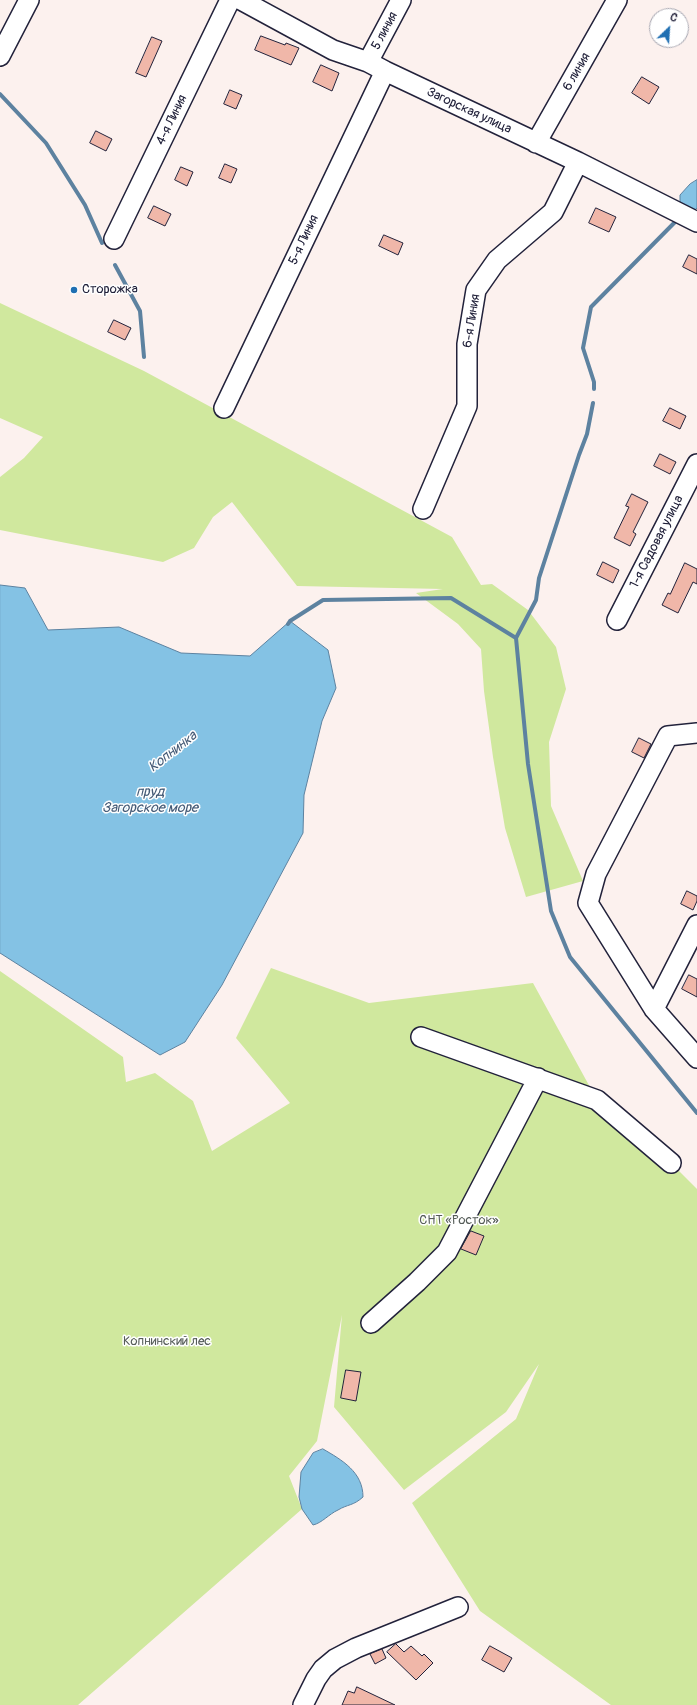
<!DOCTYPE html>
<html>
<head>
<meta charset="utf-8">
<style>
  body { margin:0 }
  #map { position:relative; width:697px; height:1705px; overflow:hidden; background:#fcf1ee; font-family:Pangolin,sans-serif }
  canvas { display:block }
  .north { position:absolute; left:649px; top:8px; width:40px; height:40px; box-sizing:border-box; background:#fff; border:1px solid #a7a7b1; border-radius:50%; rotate:25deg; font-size:11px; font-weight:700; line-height:16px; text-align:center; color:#22223b }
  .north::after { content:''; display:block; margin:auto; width:14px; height:18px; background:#1f6fb2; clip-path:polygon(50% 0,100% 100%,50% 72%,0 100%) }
</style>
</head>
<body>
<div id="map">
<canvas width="697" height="1705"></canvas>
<div class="north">С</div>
</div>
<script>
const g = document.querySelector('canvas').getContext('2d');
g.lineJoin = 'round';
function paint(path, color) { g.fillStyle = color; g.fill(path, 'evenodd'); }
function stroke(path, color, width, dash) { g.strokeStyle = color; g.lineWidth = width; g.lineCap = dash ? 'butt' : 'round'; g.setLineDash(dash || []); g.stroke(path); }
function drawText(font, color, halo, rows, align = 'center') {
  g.font = font + ' Pangolin,sans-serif'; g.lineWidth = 3; g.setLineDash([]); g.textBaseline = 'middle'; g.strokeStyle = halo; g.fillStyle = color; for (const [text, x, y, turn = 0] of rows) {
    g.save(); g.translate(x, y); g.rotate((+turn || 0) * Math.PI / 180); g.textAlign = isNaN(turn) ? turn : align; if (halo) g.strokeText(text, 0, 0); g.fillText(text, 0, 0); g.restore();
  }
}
paint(new Path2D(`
  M0,303l144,68 308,166 29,48 11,-1 36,26 28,37 10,42 -17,53 2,64 32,75 -57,16 -21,-69 -12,-71 -9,-66 -3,-42 -23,-25 -42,-31 27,-4 -146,-3 -65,-84 -19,15 -19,31 -31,14 -163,-32v-53l24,-19 19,-21 -43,-19z
  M271,968l98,35 164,-20 64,117 74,63 26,26v516h-86l-131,-94 -68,-108 104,-84 23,-55 -33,48 -102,78 -70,-83 8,-92 -25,126 -28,35 13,33 -224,196h-78v-734l123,86 3,25 29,-9 38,28 19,50 78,-48 -54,-65z`), '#d0e89e');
const water = new Path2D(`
  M697,180v28l-3,3 -14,-8v-8l10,-11z
  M0,585l25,3 23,42 71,-3 62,26 69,3 40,-35 38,29 8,38 -14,33 -18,74 -1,38 -81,152 -37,57 -25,13 -160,-102z
  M323,1449c19,11 40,23 40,48 -10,9 -15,7 -25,13 -9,4 -16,13 -25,15l-11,-16 -3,-12 2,-25 12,-19z`);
paint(water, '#84c2e4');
stroke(water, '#5d82a0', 1);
stroke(new Path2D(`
  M0,94l46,49 39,62 17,38
  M115,265l25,46 4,46
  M594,389v-7l-11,-34 8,-41 88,-89
  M288,624l2,-3 33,-21 128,-2 65,40 12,126 23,147 19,46 127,156
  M516,638l20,-38 3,-22 40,-123 8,-21 6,-31`), '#5d82a0', 4);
const building = new Path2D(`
  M261,36l24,9 1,-2 13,5 -8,17 -36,-15z
  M152,37l10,4 -16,36 -10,-4z
  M321,65l18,8 -7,18 -19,-9z
  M642,77l17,10 -10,17 -17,-11z
  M230,90l12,5 -6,14 -12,-5z
  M96,131l16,8 -6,12 -16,-8z
  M225,164l12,5 -6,14 -12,-5z
  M181,167l12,5 -6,14 -12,-6z
  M154,206l17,8 -6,12 -17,-8z
  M596,208l20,9 -7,15 -20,-9z
  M384,235l19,8 -5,12 -19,-9z
  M689,255l8,4v15l-14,-7z
  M114,320l17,8 -6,12 -17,-8z
  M670,408l16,8 -6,13 -17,-8z
  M660,454l16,8 -6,12 -16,-8z
  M632,494l16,8 -15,30 3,2 -6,12 -16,-8 15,-31 -3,-1z
  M603,562l16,8 -6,13 -16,-8z
  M685,563l12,6v15l-4,-2 -15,31 -16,-8 6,-12 2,1z
  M639,738l12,6 -7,14 -12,-6z
  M687,891l10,5v5l-4,9 -12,-6z
  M689,975l8,4v18l-15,-8z
  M471,1231l13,5 -8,19 -15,-6z
  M346,1370l15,2 -5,29 -15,-3z
  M396,1644l8,8 7,-6 11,10 2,-2 9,9 -17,17 -29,-28z
  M490,1646l22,12 -8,14 -22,-12z
  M382,1649l4,9 -11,6 -5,-10z
  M357,1687l38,18h-53l6,-14 6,2z`);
paint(building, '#f0b7a9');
stroke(building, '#22223b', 1);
const minor = new Path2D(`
  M241,0l92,50 35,12 17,9 193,91 119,60
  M0,56l29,-56
  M368,62l33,-62
  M536,143l81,-143
  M114,239l116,-239
  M224,408l161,-337
  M423,509l44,-103v-62l9,-54 21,-30 56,-48 25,-50
  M617,620l80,-156
  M697,733l-29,3 -72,138 -8,29 66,106 43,49
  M654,1009l43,-84
  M421,1037l176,63 74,63
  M371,1323l46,-41 30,-30 91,-174
  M303,1705l13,-26 7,-10 12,-10 21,-11 102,-41`);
stroke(minor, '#22223b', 22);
stroke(minor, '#fff', 19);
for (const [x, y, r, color] of [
  [74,290,4,"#1f6fb2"]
]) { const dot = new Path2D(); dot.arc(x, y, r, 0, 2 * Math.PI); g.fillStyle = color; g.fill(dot); stroke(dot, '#fff', 1.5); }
drawText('13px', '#22223b', '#fff', [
  ["5 линия",385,31,-62],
  ["6 линия",577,72,-60],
  ["Загорская улица",469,111,25],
  ["4-я Линия",172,120,-64],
  ["5-я Линия",304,240,-65],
  ["6-я Линия",472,321,-81],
  ["1-я Садовая улица",657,542,-63]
]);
drawText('13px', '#22223b', '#fff', [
  ["Сторожка",82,290]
], 'left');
drawText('13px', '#565d59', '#fff', [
  ["СНТ «Росток»",459,1221],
  ["Копнинский лес",167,1342]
]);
drawText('italic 14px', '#445a76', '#fff', [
  ["Копнинка",173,752,-38],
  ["пруд",150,792],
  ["Загорское море",150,808]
]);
</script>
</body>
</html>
